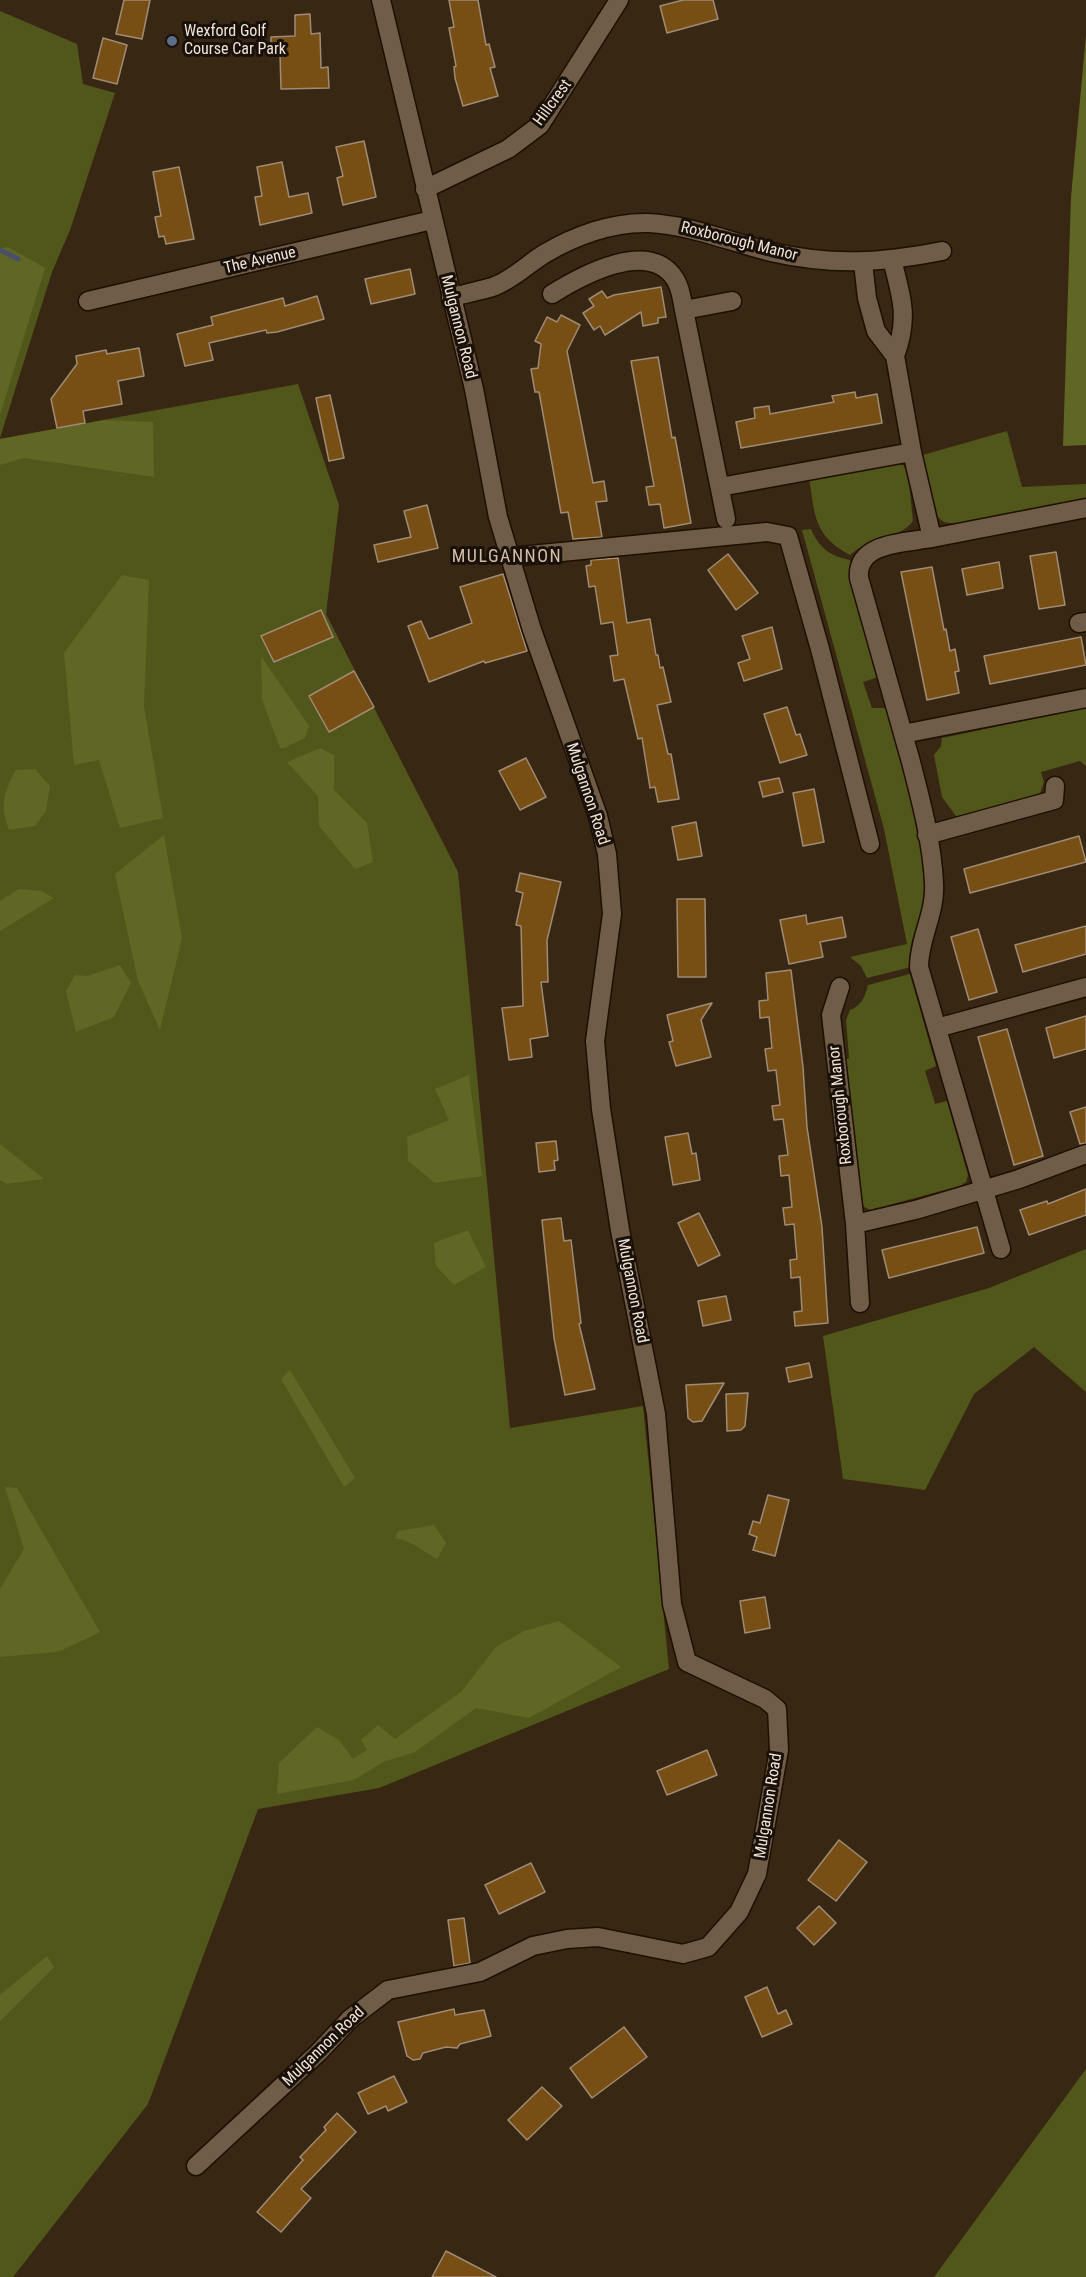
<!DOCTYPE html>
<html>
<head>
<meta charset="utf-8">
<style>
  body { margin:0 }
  canvas { display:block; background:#372713 }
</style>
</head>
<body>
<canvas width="1086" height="2277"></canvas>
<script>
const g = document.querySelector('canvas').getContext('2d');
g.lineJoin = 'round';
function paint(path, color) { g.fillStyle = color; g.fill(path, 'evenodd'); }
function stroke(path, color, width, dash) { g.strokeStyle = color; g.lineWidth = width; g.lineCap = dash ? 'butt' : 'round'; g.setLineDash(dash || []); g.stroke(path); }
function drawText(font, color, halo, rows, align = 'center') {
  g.font = font + ' "Roboto Condensed",sans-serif'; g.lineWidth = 6; g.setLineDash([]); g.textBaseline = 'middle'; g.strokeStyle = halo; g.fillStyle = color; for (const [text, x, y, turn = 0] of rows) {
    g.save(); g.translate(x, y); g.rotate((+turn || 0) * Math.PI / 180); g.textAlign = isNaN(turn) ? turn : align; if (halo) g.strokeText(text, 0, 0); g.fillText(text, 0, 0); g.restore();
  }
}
paint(new Path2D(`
  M0,11l77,33 6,40 32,9 -45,137 -18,42 -52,166z
  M298,384l41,121 -13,109 132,258 52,556 133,-22 26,263 -290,119 -121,21 -110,295 -135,173h-13v-1838z
  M1007,431l15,56 64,-3v15l-131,25 -11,-2 -12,-9 -9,-58z
  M895,463l8,2 5,8 5,48c-15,20 -40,13 -63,34 -37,-20 -35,-40 -41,-78z
  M811,529c8,19 19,27 39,31v17l28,100 -15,5 9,26h15c15,57 39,124 37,183 0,27 -13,50 -13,76l-44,11 -6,-12 -11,-9 57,-13 -23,-115 -82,-299z
  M1086,708v58l-6,-5 -39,11 3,10 -5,14 -80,24 -17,-23 -8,-42 7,-9 1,-8z
  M910,974l26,92 -11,5 10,33 12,-3 21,74 -2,7 -6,4 -90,24 -7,-4 -3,-9 -16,-137 5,-2 -3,-38 4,-10c12,-5 15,-13 18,-25z
  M1086,1249v143l-52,-45 -60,47 -49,96 -82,-11 -20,-143 166,-48z
  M1086,2069v208h-152z`), '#51571a');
paint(new Path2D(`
  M1086,35v410l-23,1 8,-249z
  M8,247l37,21 -45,147v-166z
  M105,420l48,2 1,55 -130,-19 -24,7v-26z
  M122,575l27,5 -5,126 19,112 -43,10 -21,-68 -25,5 -10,-112z
  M261,656l48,70 -4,12 -21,10h-4l-18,-49z
  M320,748l14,7v35l33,33 6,39 -18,7 -36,-43 -1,-30 -31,-34z
  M35,769l15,17 -4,25 -11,15 -26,4c-9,-25 -6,-36 7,-60z
  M164,835l18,103 -22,92 -22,-49 -23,-107z
  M19,889l22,2 13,7 -54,33v-30z
  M120,965l11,18 -17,34 -38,15 -10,-41 9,-16 12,1z
  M469,1075l13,101 -47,7 -27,-22 -1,-24 42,-17 -14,-31z
  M0,1144l44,35 -37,5 -7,-4z
  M468,1230l18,37 -32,18 -18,-19 -2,-23z
  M290,1370l65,108 -11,9 -63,-108z
  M5,1487l12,1 83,144 -42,20 -58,5v-68l24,-40z
  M434,1525l12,18 -9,16 -28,-17 -14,-4 3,-7z
  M559,1621l62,46 -92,51 -53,-10 -61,44 -32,10 -29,18 -77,14 2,-31 38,-36 22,13 14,19 14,-9 -6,-10 17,-15 17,14 66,-47 35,-45 28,-16z
  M47,1956l7,11 -54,54v-26z`), '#606624');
stroke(new Path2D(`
  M0,250l18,9`), '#484f6b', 5);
const building = new Path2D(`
  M124,0h26l-8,39 -26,-5z
  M449,0h29l8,45 3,-1 6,23 -5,1 8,28 -35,10 -8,-28 -1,-11 2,-1 -7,-38 5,-1z
  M683,0h30l5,19 -51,14 -7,-27z
  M310,14l1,20 9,-1 1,35 7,-1 1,21 -48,1 -1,-35h-9v-17l24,-1v-21z
  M103,38l24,7 -10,39 -24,-6z
  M364,141l12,56 -33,8 -6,-27 6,-2 -7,-29z
  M282,162l7,35 19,-4 4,20 -52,12 -5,-28 7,-1 -5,-29z
  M179,167l15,72 -28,5 -2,-8 -5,1 -4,-20 6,-1 -8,-44z
  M410,269l5,25 -44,10 -6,-25z
  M661,287l5,30 -8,1v5l-15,3 -2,-14 -36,23 -5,-9 -6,4 -11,-17 11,-7 -5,-7 13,-8 5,7 7,-3z
  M317,296l7,23 -47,13 -10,1 -1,-3 -57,13 4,17 -28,6 -8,-32 36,-9 -2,-8 72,-19 2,8z
  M561,315l19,10 -13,26 26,132 11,-2 3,20 -11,1 6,35 -29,2 -5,-27 -7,1 -22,-121h-4l-4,-23 7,-1 3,-24 -6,-3 12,-24 10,5z
  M139,348l5,28 -26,5 4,23 -39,7 2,12 -28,5 -6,-29 26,-35 -1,-8 30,-6 1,4z
  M658,357l14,81 3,-1 16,86 -27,5 -4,-24 -11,1 -3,-18 8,-1 -23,-125z
  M855,392l1,6 21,-4 5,29 -141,25 -5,-26 19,-4 -1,-10 15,-2 1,8 64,-12 -2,-6z
  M330,395l14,63 -15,3 -13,-63z
  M427,505l11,43 -60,14 -4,-17 37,-8 -7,-26z
  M1056,552l9,53 -26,4 -9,-53z
  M728,554l30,39 -22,17 -28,-40z
  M618,558l9,65 23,-4 6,36h2l2,13 3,-1 8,35 -14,3 11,49h3l8,45 -21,3 -3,-15 -5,1 -8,-50 -4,1 -14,-60 -10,2 -4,-25 8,-1 -5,-33 -12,2 -6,-38 -6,1 -3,-21 5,-1v-5z
  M999,562l4,26 -36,7 -5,-26z
  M932,567l12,63 2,-1 4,22 5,-2 4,22 -4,1 4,21 -32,7 -26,-128z
  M503,574l24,77 -42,12 -1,-2 -55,21 -21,-56 13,-5 8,18 43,-16 -12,-36z
  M321,610l12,27 -59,25 -13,-26z
  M772,627l10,42 -38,12 -6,-18 12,-4 -8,-23z
  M1081,637l5,28 -96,19 -6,-28z
  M354,671l20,36 -45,25 -20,-36z
  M787,707l9,28 4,-1 7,21 -27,8 -16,-49z
  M526,758l20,39 -26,13 -21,-39z
  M779,778l4,14 -20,5 -4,-15z
  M814,789l10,53 -21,4 -10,-53z
  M696,822l6,34 -24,4 -6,-33z
  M1079,836l7,26 -116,31 -6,-24z
  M520,873l41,9 -14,58 1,42h-7l7,54 -18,3 2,18 -23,3 -7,-52 21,-2 -2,-80 -5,-1 7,-32 -7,-2z
  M677,899h28l1,78h-28z
  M806,915l1,9 35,-7 4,20 -26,5 3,15 -34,7 -9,-44z
  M1086,926v28l-63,18 -8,-27z
  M978,929l19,63 -28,8 -18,-63z
  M791,970l12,97 4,60 15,100 6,96 -33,3 -1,-14 8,-1 -2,-34 -9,1 -1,-18 7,-1 -3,-35 -9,1 -2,-17 9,-1 -3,-32 -8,1 -2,-20 9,-1 -5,-36 -9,1 -2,-14 8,-1 -4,-35 -8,1 -3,-22 7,-1 -3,-31 -9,1 -1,-17 9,-1 -2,-27z
  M712,1003l-11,17 10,37 -35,9 -7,-24 4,-1 -6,-26z
  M1086,1016v33l-32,9 -8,-30z
  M1007,1029l36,127 -29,9 -36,-128z
  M1086,1107v36l-6,1 -10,-32z
  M688,1133l4,21 4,-1 4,27 -27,5 -8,-48z
  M556,1141l2,19 -4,1 1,9 -16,2 -3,-29z
  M1086,1189v26l-57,20 -9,-25 27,-9 1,3z
  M699,1213l21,42 -22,11 -20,-43z
  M561,1218l3,23 7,-1 10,83 -2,1 16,65 -30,6 -11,-57 -12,-118z
  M977,1227l7,26 -95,25 -7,-28z
  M726,1296l5,24 -28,6 -5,-25z
  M809,1363l3,14 -23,5 -3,-14z
  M724,1383l-22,38 -9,1 -5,-4 -2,-33z
  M748,1393l-3,33 -4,4 -14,1 -1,-37z
  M768,1495l21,5 -14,56 -22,-6 4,-13 -8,-3 4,-13 7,2z
  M765,1597l5,31 -25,5 -5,-32z
  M707,1750l10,25 -50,20 -10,-24z
  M839,1840l28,22 -31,39 -28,-21z
  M531,1863l14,29 -46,22 -14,-29z
  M819,1906l17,17 -22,22 -17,-17z
  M464,1918l6,45 -16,3 -6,-46z
  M767,1987l11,27 8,-4 6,14 -30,13 -17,-40z
  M454,2009l1,6 29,-5 7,26 -31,8 -3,4 -11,-1 -23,6 -3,6 -7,1 -6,-4 -9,-34z
  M624,2027l23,30 -55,41 -22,-30z
  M394,2076l13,26 -19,9 -2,-5 -18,8 -10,-21z
  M542,2087l20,19 -35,34 -19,-20z
  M337,2113l19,19 -55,57 10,9 -30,34 -24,-20 46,-52 -3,-3 26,-27 -2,-3z
  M446,2251l50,26h-64z`);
paint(building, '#774e14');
stroke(building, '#a08b75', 1.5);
const street = new Path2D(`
  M425,189l83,-40 32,-24 79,-125
  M892,260c10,38 17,58 3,96
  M863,263l4,35 9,33 19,25 17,96 20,86 154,-30
  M552,294c29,-18 97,-56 123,-15 6,9 7,21 9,31l42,209
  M451,298c14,-5 30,-7 44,-12 18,-7 33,-22 49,-32 30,-18 68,-32 104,-31 43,2 82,19 123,29 62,14 110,11 171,-1
  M88,301l344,-81
  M684,310l48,-9
  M720,487l192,-35
  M932,538c-27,5 -76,4 -73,40 17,61 35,123 52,184 10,39 21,80 23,121 2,30 -15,55 -15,84l82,282
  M510,557l257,-25 21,4 32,113 50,195
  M1079,623l7,-1
  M903,734l183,-36
  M927,835l127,-35 1,-14
  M840,987l-9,28 24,209 5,79
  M937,1028l149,-41
  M855,1224l60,-14 104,-31 67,-25
  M196,2166l123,-114 31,-33 38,-29 92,-18 53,-26 34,-7 31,-2 85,17 25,-7 31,-35 18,-38 22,-124 -2,-41 -12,-10 -78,-37 -15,-58 -16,-190 -36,-184 -19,-121 -6,-68 17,-127 -5,-60 -9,-38 -66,-186 -34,-113 -24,-128 -93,-389`);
stroke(street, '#1e0f00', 21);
stroke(street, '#705d48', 18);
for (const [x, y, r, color] of [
  [172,41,6,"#5c6f8a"]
]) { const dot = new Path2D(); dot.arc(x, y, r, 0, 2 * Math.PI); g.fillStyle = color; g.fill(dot); stroke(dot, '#191109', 2); }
drawText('16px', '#efe4d8', '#191109', [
  ["Wexford Golf",184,32],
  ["Course Car Park",184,50]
], 'left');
drawText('16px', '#efe4d8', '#191109', [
  ["Hillcrest",553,103,-54],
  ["Roxborough Manor",739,242,14],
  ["The Avenue",260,261,-13],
  ["Mulgannon Road",458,327,76],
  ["Mulgannon Road",587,794,72],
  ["Roxborough Manor",841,1105,-96],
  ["Mulgannon Road",632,1291,79],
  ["Mulgannon Road",769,1806,-81],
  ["Mulgannon Road",324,2047,-44]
]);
g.letterSpacing = '1.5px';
drawText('18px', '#d3bda6', '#191109', [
  ["MULGANNON",507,557]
]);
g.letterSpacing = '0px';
</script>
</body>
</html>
